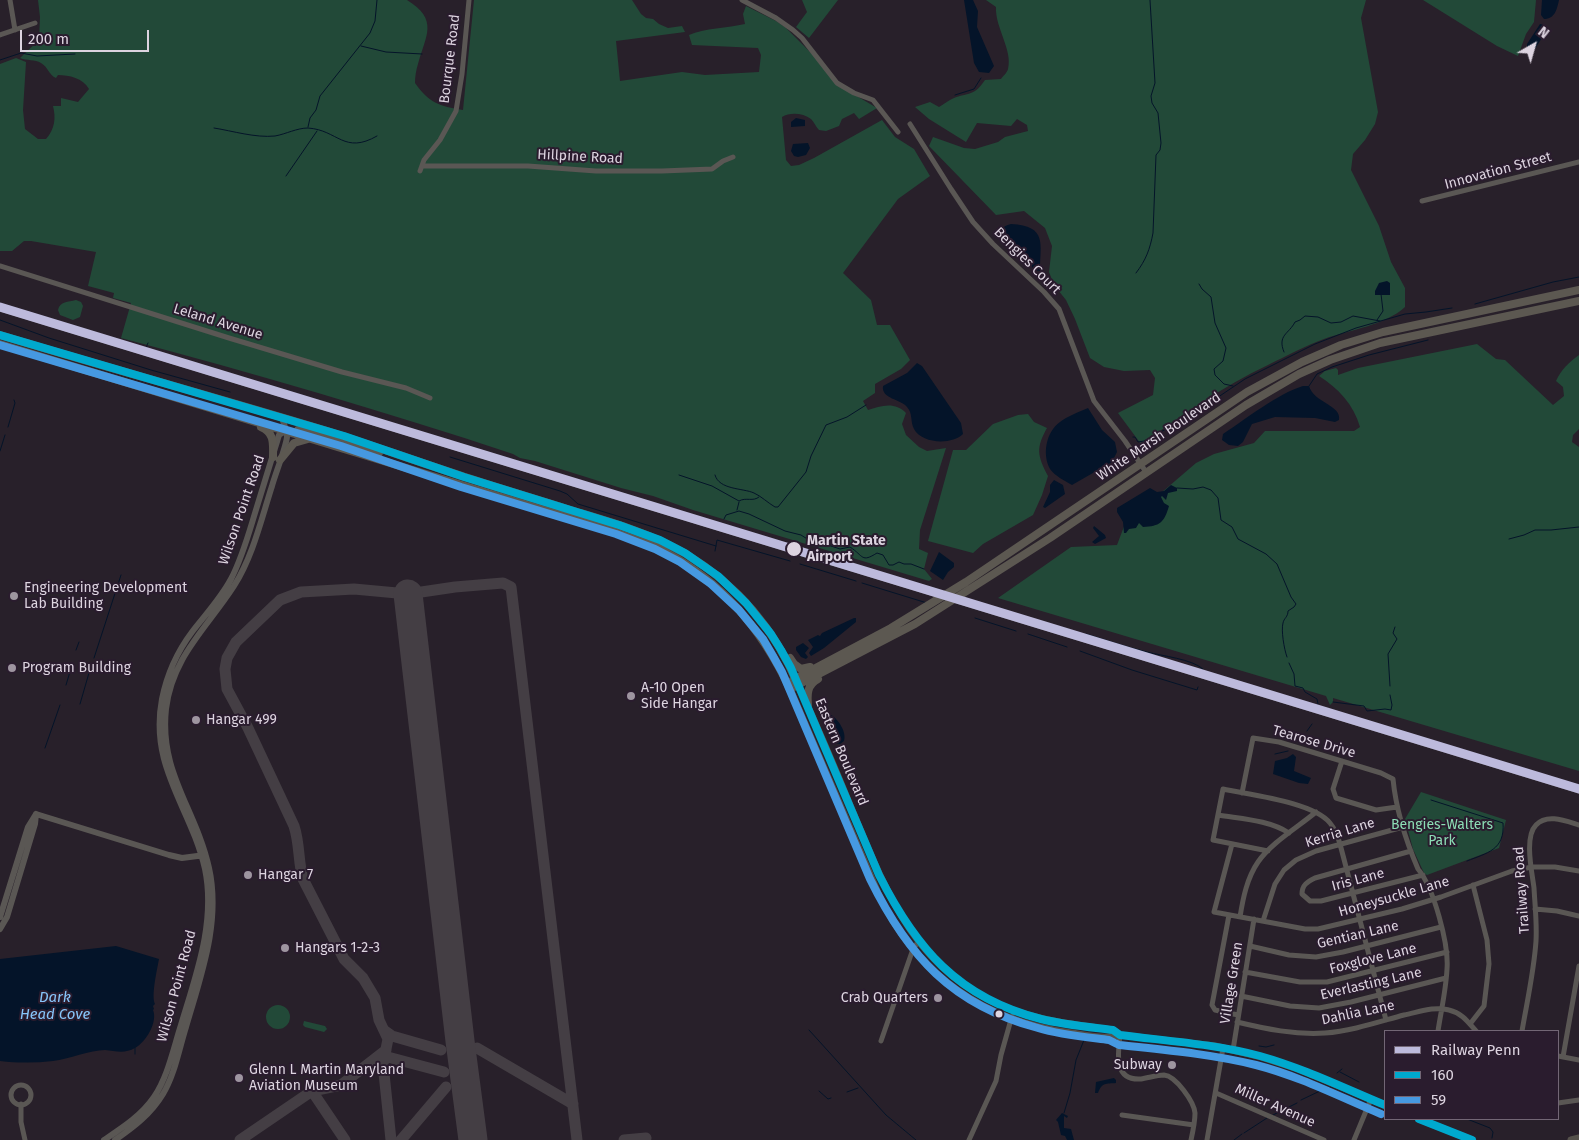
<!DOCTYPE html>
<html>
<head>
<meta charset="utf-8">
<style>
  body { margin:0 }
  #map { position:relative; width:1579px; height:1140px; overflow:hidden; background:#28202a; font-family:"Fira Sans",sans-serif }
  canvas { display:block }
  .legend { position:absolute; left:1384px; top:1030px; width:175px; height:90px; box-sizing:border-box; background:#2a1c2e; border:1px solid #726675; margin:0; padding:6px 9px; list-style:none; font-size:15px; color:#ddd4e0 }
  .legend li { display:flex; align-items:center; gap:10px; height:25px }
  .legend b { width:25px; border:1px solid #726675 }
  .north { position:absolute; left:1509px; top:20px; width:50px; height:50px; -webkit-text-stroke:4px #2a1c2e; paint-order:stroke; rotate:38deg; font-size:14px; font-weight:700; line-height:20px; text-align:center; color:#ddd4e0 }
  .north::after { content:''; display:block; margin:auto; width:18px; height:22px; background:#ddd4e0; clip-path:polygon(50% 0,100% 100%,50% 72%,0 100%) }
  .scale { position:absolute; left:20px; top:30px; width:129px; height:22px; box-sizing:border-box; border:2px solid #ddd4e0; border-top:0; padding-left:6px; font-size:15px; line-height:18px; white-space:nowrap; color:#ddd4e0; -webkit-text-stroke:4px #2a1c2e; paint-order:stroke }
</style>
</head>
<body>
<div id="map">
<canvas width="1579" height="1140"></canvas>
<ul class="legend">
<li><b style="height:6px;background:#bdbadc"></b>Railway Penn</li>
<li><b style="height:6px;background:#00a9ce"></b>160</li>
<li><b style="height:6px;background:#4699e1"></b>59</li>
</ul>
<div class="north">N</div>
<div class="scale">200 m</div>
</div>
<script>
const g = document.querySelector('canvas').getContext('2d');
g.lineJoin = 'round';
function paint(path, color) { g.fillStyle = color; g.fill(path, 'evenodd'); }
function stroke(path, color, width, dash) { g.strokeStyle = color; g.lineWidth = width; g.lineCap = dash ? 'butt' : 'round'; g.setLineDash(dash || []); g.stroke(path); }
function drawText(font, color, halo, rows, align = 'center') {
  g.font = font + ' "Fira Sans",sans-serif'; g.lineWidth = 4; g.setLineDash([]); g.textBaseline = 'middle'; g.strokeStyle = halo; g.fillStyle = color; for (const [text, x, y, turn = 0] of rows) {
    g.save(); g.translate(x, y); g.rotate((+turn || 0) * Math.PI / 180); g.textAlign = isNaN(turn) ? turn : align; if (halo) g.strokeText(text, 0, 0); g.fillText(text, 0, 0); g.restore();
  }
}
paint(new Path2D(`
  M38,0h369c32,20 19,35 11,64 -2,6 -3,13 -3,19 14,20 24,23 48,27l11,-110h158l9,14 5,4 7,1 6,5 9,4 14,-2 3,6 -69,9 4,40 62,-9 23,3 54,-3 2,-17 -3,-7 -66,-3 -3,-10c15,-7 39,-7 56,-11l-2,-10 3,-8 30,15 9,6 33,33 20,25 39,23 -18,11 -5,-6 -12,6 -3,7 -13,5 -7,-1c-3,-3 -5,-8 -8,-11 -8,-6 -21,-7 -29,-2l4,43 5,6 8,-1 15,-7 68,-38 13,17 19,12 16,27 -32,23 -55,74 28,27 6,25h13l20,35 -9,9 -26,15v9l-12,8 5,9c12,-4 27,-9 38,3l-4,11 4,11 13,12 8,4 19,-3 -26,82 -1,19 9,4 -4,16 8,10 -3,2 -236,-71 -40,-14 -32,-8 -86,-27 -15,-3 -7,-4c-129,-43 -260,-81 -392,-116l10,-35 -18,-5 1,-5 -26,-7 8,-34 -65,-11h-7l-12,10h-12v-187l16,-6 10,4 -3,48 2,19 13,10h8c9,-10 10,-21 7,-33h8v-8l17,4 11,-13c-6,-11 -20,-14 -31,-14l-2,3c-7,-3 -8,-11 -15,-15 -6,-4 -14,-2 -21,-5l19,-18 1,-23z
  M802,0h36l-29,38 -13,-11 11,-15z
  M986,0h380l-5,18 17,94 -3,12 -10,16 -12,14 -2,16 28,56 12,36 14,26v19c-19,18 -56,23 -81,32 -19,7 -38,17 -56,26 -45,21 -86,51 -127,79l-23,-31 35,-18 2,-17 -5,-8 -26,1 -20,-4 -14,-9 -15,-39 -9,-19 -12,-15 -5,-13 3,-26 -7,-18 -21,-17 -28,4 -67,-69 4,-9 31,11 11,1 23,-7 7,-5 23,-6 -1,-6 -10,-6 -6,7 -34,-3 -11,19 -37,-23 -14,-12 15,-5 9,5c4,-2 7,-5 11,-7 17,-9 22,-1 35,-20l16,-1c2,-3 6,-6 7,-10 5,-19 -13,-41 -12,-62z
  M1423,0h113l-2,22 -8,12 -8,22 -21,-10z
  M76,300l5,2 2,4 -3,11 -7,3 -13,-5 -2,-5c2,-9 10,-8 18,-10z
  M1477,344l19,15 9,1 48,45 11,-9 -1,-9 -7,-6c5,-11 13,-19 23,-26v74l-6,6 -1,7 7,5v324l-246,-73v4l-3,3 -4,-9 -328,-98 73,-51 46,-2 11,-29 33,-23 35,-30 18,-9 40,-11 11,-12h89l6,-4c-6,-22 -22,-39 -41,-51l6,-5 11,-3 2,2v5l20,-7z
  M1028,414l6,8 13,6c-11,20 -10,27 1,48l-6,19 -9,20 -50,29 -10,9 -45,-12 25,-91h13l27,-26 25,-9z
  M1421,792l85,28 -7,28 -72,27 -3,-2 -11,-24 -8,-30z
  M266 1017a12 12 0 1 1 24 0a12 12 0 1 1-24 0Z
  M304,1021l21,5 2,3 -3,3 -19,-5 -2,-2z`), '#224938');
paint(new Path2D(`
  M964,0h9l5,11 -1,16 17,39 -5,7 -10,-1 -5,-9z
  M1542,0h17c-2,9 -4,19 -15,19l-3,-4z
  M1540,24l5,1 3,3 -13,21 -4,2 -4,-3v-4z
  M796,118l9,2v6l-14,1v-5z
  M808,143l2,5 -4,7 -8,2 -4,-1 -3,-5 2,-7z
  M1011,224c37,2 29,20 29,47l-6,-1c-4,-5 -6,-13 -10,-18 -5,-5 -41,-20 -13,-28z
  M1387,281l3,2v12h-15v-4l4,-8z
  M917,363l5,3 39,57 2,11c-11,11 -41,10 -49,-5 -4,-7 -1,-16 -7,-22 -6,-8 -26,-8 -24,-21l24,-13z
  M1303,386h6c5,17 33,19 30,34l-4,2 -20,-4 -40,-1 -23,7 -9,18 -5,4 -9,-1 -7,-5 1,-6c23,-15 54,-40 80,-48z
  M1088,408l14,22 13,12 2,10 -5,10 -40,23c-7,-4 -17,-9 -22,-16 -8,-15 -4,-37 10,-47 8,-6 19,-10 28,-14z
  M1054,480l9,5 2,9 -20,14 -2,-1 7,-15v-7z
  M1171,485l6,3v3l-9,2 -2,7 -4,-4 -1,1 3,6 5,3c-5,17 -9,20 -26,21l-4,-4 -3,5 -7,1 -3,4h-2l-1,-11 -6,-10v-4l33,-20 7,4 7,-1z
  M1094,526l11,9 1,3 -11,6 -3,-2 7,-6 -6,-8z
  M939,552l15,11v4l-6,5 -5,8 -13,-9z
  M854,618h2v4l-32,26 -13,8 -2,-3 4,-6 -5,-7 10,-5 2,1 2,-3z
  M803,643l6,5 -4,5 3,4 -2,2 -5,-2 -5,-7v-3z
  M831,715c7,4 16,17 13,26l-4,3 -5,-1 -2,-3 -8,-20z
  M1293,754l3,3 -2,14 17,7 -3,6 -9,-1 -26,-9 2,-13 12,-3z
  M116,946l43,13c-2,11 -8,37 -4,45l-2,2 1,3 -1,1c5,12 -7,32 -18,38 -10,6 -20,3 -30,2 -15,0 -36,9 -52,11 -18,2 -36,2 -53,0v-102z
  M1114,1078l2,2v3c-10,1 -14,-1 -18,10h-3l1,-11z
  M1062,1113l6,3 -1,2 -3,-2v12l7,1 3,11h-7l-2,-4 -4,-1 -3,-13 -2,-2z`), '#041429');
stroke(new Path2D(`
  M361,46l25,6 36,2
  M0,60l21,-7 16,3 38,-2
  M955,95l19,-6 7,-11
  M308,127l2,-9 6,-8 4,-14 50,-63 5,-12 2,-21
  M214,128c19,3 41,10 61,8 11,-2 22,-8 33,-8 30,2 36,27 69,8
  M286,176l31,-45
  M1136,273c10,-13 14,-24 17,-40l3,-78 4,-5 1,-7 -3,-30 -6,-10 -1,-7 4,-13 -5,-83
  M1199,284l3,5 9,8 4,26 11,25 -3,13 -9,8 1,6 9,9 9,2
  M1475,304l78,-22 26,-5
  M0,320l49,18 102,32 79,22
  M1377,320l6,-9 -2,-17
  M147,345l1,-2
  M146,349l1,-3
  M1284,352c-7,-17 5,-18 11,-30l5,-2 5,-4 13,1 13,6 10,-1 12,-6 27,5
  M1309,386l8,-12 15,-7 37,-12 59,-15
  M8,427l7,-24 -1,-3
  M1133,437h2l3,5 6,-1 46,-25 55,-37 70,-35 41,-16 49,-14 21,-2 26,-4
  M0,451l5,-16
  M450,457l110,34 7,3 11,10 138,42
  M679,475l33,11 27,15c7,-4 14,1 20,-4
  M715,475c4,15 28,13 39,18 7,3 14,10 21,14h3l28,-35 5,-16 15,-31 21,-8 19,-12
  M1177,488l16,1 10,-2 8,3 7,8 3,22 11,7 6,12 28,15 11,10 14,33 5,7 -2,3 -6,4c0,6 -4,7 -5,12 -2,7 1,26 4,34
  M737,510l2,-8
  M724,519l2,-4 13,-4 10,3 36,17 16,4 11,7 10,1 18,6 10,-2c14,9 11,16 27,6l6,2 6,10h4l6,-3 5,2h7l13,5
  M722,524l73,22
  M1509,539l15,-4 11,-5h16l28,-3
  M805,549l46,15
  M715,551l2,-11 73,21
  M800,564l56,17
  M859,566l41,13
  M862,583l65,20
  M912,583l32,9
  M978,603l42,12
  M975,618l41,13
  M1029,618l45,13
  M1028,634l39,13
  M1086,634c20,6 40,13 61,18 15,4 45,7 56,17
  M76,650l3,-8
  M1080,651l52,19 65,20 1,-3
  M94,658l27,-83
  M1289,663l5,11 1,12 8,2 2,4 12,7 1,5
  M66,685l6,-20
  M1390,686l-2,-32 9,-15 -4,-6 2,-6
  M1333,702l31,4 3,5 18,-2 6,1 1,-5 -2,-10
  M80,704l11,-38
  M1307,731l5,-7
  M45,748l15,-43
  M1275,754l13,-3
  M1431,800l72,23c2,27 -16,30 -36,38
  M809,1030l77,85 30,25
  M1259,1046l7,1 8,-2
  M135,1054v-6
  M1340,1072l19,10
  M1337,1073l5,-4
  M819,1091l9,8 3,-1
  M847,1092l11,-4
  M1301,1100l21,-10 9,-2
  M1064,1113l6,-20 6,-33 8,-20
  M1273,1115l24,-12
  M1467,1119l23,9 3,4 -1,6
  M1244,1133l23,-15
  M1234,1140l8,-6`), '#041429', 1);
stroke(new Path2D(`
  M385,1031l7,5 49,14
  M477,1048l96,56
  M384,1056l60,16
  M312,1091l33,49
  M240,1140l72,-49 29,-6 45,-35
  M391,1140l-8,-76 5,-25 -9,-19 -4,-22 -12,-20 -19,-19 -41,-80c-5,-17 -3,-35 -9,-53l-46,-98 -21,-39 -2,-20 2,-11 9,-16 44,-42 21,-8 53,-3 54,5 47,-7 48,-4 8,4 66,553
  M401,1140l45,-53
  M624,1140l22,-2`), '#443e44', 11);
stroke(new Path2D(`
  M408,594l52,447 13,99`), '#443e44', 29);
stroke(new Path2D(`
  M10,0l5,30
  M742,0l34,18 17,12 9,8 35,45 17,10 19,7 25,32
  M0,35l35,-12
  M910,124l41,65 22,33 20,22 51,48 15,17 35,92 31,40 21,31
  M422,166h106l68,5h66l50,-2 11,-8 10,-4
  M420,171l4,-11 16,-20 16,-29 6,-37 7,-74
  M1422,201l157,-39
  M0,266l229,72 113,34 64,16 24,10
  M1342,761l-9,28 3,9 40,12 21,-3
  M1242,793l11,-55 26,4 102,31 12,6c3,31 13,62 25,90 16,19 31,76 29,100 -1,21 -6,42 -9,62
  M1218,815c24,4 51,5 71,18
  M1232,844l-18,68 91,17h13l84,-20 39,-12 71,-26 20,-4h23l24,4
  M1268,851l-55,-11 10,-51c27,6 90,13 107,34 5,6 8,14 10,21l46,176
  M1411,851l-96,27c-8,4 -13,7 -13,16l8,7h11l102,-26
  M1535,909l22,2 22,5
  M1229,915l-17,90 3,5 23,5
  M1240,917c3,-19 7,-39 18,-55 13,-19 40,-35 58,-50
  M1263,921l12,-37 9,-14 12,-10 20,-9 87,-24
  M1250,946l39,9 27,2 27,-5 98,-25
  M1245,972l55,10h27l120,-30
  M1241,996l49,10 29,2 32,-6 95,-24
  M1237,1022c29,7 58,13 88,11 27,-2 53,-11 79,-18 15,-3 30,-9 45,-5 13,3 19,12 27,21
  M1470,1024l14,-18 5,-42 -2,-24 -14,-55
  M1522,1031c5,-29 12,-60 14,-90 1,-18 -1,-35 -2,-53 -2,-16 -10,-51 2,-63 11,-12 30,-4 43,0
  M1120,1035c-2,18 -7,46 21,44 7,-1 16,-4 23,-4 12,1 30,27 31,38 0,9 -2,18 -4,27
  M881,1041l32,-92 5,-7
  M1233,1050l21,-131
  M1558,1056l21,4
  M1563,1057l16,-91
  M11 1095a10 10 0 1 1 20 0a10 10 0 1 1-20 0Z
  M1216,1093l108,47
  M1558,1103l21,-3
  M21,1104v18l4,18
  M1122,1115l72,10
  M969,1140l27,-59 5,-26 11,-39
  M1207,1140l16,-92
  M1354,1140l17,-41`), '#5a5754', 5);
stroke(new Path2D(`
  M36,814l133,41 13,3 23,-3
  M0,917l28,-90 8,-13
  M0,929l7,-12 28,-93 1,-10
  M104,1140c18,-12 37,-24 50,-43 14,-21 19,-47 27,-72 15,-50 35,-103 24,-156 -14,-62 -56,-101 -43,-170 5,-25 15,-47 30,-67 14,-18 29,-34 39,-53 11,-21 17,-43 24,-66 8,-26 16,-52 24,-78l6,-4
  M115,1140c19,-13 36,-26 48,-46 12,-20 16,-45 23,-67 15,-52 35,-105 23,-159 -13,-59 -50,-95 -43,-159 6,-52 41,-81 68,-123 19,-30 27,-66 38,-100 3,-11 14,-39 15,-49 0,-6 -3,-13 -5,-19`), '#5a5754', 6);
stroke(new Path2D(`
  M798,685c19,41 37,83 54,125 35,84 63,160 153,197 34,14 71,18 108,23l7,5
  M790,689l88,204c38,81 105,128 193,140 15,2 33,7 49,2l95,11 43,10 43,14 84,35
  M1419,1119l53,21
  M1571,1140l8,-2`), '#55514b', 7);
stroke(new Path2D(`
  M0,335c108,33 216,62 324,95 48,15 94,32 141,47 37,12 75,23 112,35 37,11 75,22 109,42 51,31 89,75 112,131
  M0,344l603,184c22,8 44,14 64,25 57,30 96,79 123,136l125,-65 135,-86 196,-133 53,-31 31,-14 50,-17 199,-42
  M261,427c14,6 12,17 12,30
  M298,430l81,23
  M280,460l14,-17 14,-4
  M790,658l4,6 7,5 9,-2
  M793,680l98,-52 75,-46 281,-190 55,-30 39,-17 42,-13 196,-42
  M808,705c-1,-11 -1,-20 10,-26`), '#5c5851', 8);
const rail = new Path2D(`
  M0,310l1579,482`);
stroke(rail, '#5f5c5d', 3);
stroke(rail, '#2a1c2e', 1, [4]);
stroke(new Path2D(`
  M0,335l344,101 120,41 155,48 41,15 25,13 33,23 28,27 25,31 10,16 10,18 88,207c37,73 79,123 162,144 24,6 48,8 72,11l7,5c47,6 95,9 140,21 43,12 84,32 125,49
  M1419,1119l53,21`), '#00a9ce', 8);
stroke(new Path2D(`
  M0,345l341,101 120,41 155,47 39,15 25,13 31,22 28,26 24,29 10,17 9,16 88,207c38,77 82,126 168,149 23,7 47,9 71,12l10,5c46,5 92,9 137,20 43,11 84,32 125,49`), '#4699e1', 8);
stroke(new Path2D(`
  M0,307l1579,482`), '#bdbadc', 9);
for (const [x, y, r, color] of [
  [794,549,8,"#ddd4e0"],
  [14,596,5,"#9e95a0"],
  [12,668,5,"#9e95a0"],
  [631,696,5,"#9e95a0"],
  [196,720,5,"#9e95a0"],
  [248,875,5,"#9e95a0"],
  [285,948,5,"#9e95a0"],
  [938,998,5,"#9e95a0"],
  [999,1014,4.5,"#ddd4e0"],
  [1172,1065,5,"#9e95a0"],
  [239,1078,5,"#9e95a0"]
]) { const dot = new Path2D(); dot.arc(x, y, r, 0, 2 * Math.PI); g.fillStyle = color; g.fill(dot); stroke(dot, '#2a1c2e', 2); }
drawText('14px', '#ddd4e0', '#2a1c2e', [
  ["Bourque Road",450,59,-83],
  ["Hillpine Road",580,157,3],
  ["Innovation Street",1498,171,-15],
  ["Bengies Court",1027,261,45],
  ["Leland Avenue",218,322,17],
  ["White Marsh Boulevard",1159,437,-34],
  ["Wilson Point Road",242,510,-71],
  ["Tearose Drive",1314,742,16],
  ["Eastern Boulevard",841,752,67],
  ["Kerria Lane",1340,833,-17],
  ["Iris Lane",1358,880,-15],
  ["Trailway Road",1522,890,-94],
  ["Honeysuckle Lane",1394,897,-16],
  ["Gentian Lane",1358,935,-13],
  ["Foxglove Lane",1373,959,-14],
  ["Village Green",1232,983,-81],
  ["Everlasting Lane",1371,984,-13],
  ["Wilson Point Road",177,986,-75],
  ["Dahlia Lane",1358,1013,-12],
  ["Miller Avenue",1275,1106,24]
]);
drawText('bold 14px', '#ddd4e0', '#2a1c2e', [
  ["Martin State",807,541],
  ["Airport",807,557]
], 'left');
drawText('14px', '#ddd4e0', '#2a1c2e', [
  ["Engineering Development",24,588],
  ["Lab Building",24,604],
  ["Program Building",22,668],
  ["A-10 Open",641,688],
  ["Side Hangar",641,704],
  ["Hangar 499",206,720],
  ["Hangar 7",258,875],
  ["Hangars 1-2-3",295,948],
  ["Crab Quarters",928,998,"right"],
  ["Subway",1162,1065,"right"],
  ["Glenn L Martin Maryland",249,1070],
  ["Aviation Museum",249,1086]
], 'left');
drawText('14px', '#8cddb5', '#2a1c2e', [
  ["Bengies-Walters",1442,825],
  ["Park",1442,841]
]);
drawText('italic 15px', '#87c5fa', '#2a1c2e', [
  ["Dark",55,998],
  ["Head Cove",55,1015]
]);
</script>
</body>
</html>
